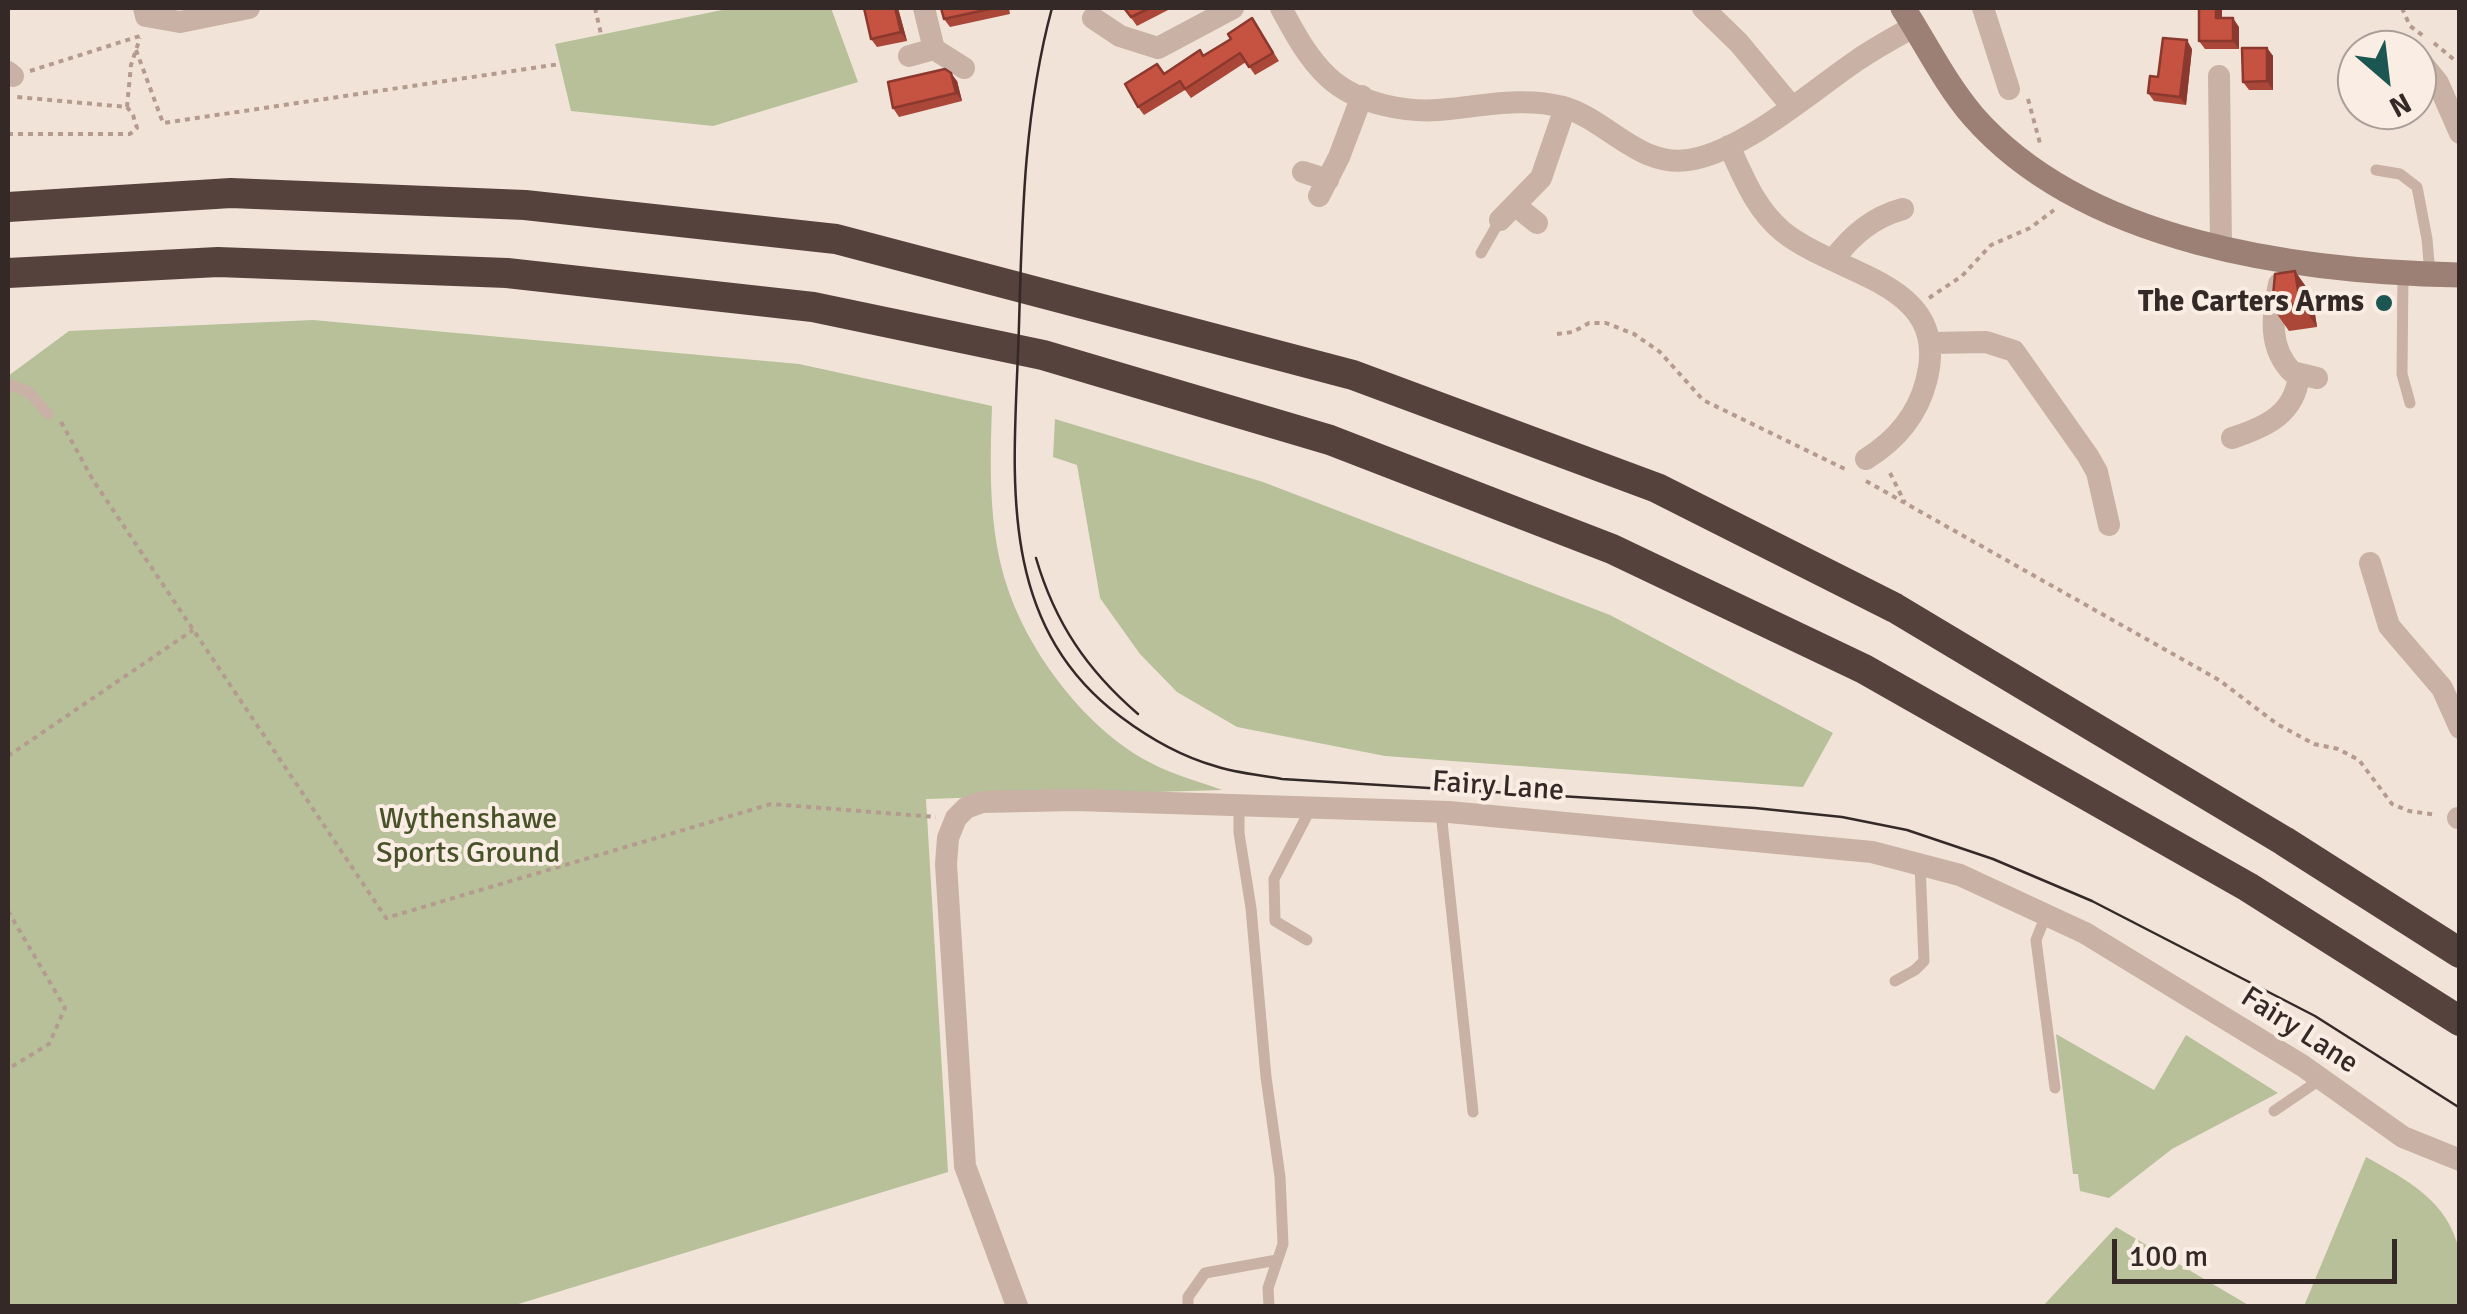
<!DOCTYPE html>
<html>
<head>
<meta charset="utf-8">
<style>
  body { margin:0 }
  #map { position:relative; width:2467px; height:1314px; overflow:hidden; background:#f1e3d8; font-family:Signika,sans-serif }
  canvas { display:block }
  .frame { position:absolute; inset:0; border:10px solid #342926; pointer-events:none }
  .north { position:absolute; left:2337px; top:30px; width:100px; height:100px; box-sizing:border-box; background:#f9ede4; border:2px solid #aa9f98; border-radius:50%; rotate:152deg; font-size:28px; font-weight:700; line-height:40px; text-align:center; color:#342926 }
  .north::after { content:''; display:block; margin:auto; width:35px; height:45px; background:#1c5653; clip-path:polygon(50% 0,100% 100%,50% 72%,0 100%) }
  .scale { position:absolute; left:2112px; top:1239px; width:285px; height:45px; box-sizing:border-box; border:5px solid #342926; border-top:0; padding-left:12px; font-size:30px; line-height:35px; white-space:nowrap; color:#342926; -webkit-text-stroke:8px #f9ede4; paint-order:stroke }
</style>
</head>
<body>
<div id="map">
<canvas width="2467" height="1314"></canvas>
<div class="frame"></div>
<div class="north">N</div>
<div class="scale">100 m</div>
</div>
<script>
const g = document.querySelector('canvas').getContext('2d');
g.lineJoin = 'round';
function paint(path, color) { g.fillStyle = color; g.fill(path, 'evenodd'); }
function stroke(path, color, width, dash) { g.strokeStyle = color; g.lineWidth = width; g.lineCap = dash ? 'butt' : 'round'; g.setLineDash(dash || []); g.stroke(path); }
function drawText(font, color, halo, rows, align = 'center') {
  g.font = font + ' Signika,sans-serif'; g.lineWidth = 8; g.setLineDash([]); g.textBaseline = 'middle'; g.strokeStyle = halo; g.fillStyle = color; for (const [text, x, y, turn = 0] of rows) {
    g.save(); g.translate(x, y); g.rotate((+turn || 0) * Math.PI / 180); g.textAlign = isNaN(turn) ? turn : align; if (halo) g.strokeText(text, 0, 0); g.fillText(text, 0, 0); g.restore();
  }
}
paint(new Path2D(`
  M732,8h99l27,74 -145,44 -142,-15 -16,-67z
  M313,320l486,44 193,42c-2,60 -4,125 16,183 22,66 80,142 143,174 22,12 48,18 71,27l-296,9 22,373 -436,134h-504v-930l61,-45z
  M1055,419l208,63 347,133 223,118 -30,54 -418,-31 -148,-29 -60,-35 -37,-38 -40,-56 -23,-133 -24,-8z
  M2056,1034l98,56 32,-55 92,58 -106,56 -63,49 -29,-7 -2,-17h-5z
  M2366,1157c41,23 82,44 93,93 4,17 1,39 0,56h-155z
  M2116,1227l134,79h-207z`), '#b7c099');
stroke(new Path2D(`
  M595,8l6,26
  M2402,8l8,18 16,12
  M2434,43l23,19
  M136,50l27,73 397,-59
  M30,71l110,-35
  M2028,99l13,48
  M127,107l4,-42 9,-27
  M8,134h122l7,-6 -4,-13 -6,-8 -110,-10
  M1929,298l33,-22 29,-31 39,-17 24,-18
  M1557,334l16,-2 16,-9h17l28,11 26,18 43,48 146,71
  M61,422l32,58 293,438 385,-114 165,13
  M1890,473l15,30
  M1866,481l353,199 58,44 37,20 24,5 21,11 33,44 17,7 28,4
  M8,756l185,-126
  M8,911l57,97 -16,36 -41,25`), '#b59b8f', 4, [5, 5]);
stroke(new Path2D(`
  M2376,170l24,4 17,13 10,52 3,35
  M1481,253l19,-33
  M2403,272l-1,102 8,29
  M8,384l21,8 19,22
  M1239,805v28l12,75 15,169 14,100 3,67 -15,44 1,18
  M1441,812l32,300
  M2046,915l-10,25 19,148
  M1307,940l-32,-19 -1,-42 37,-71
  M1895,981l20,-11 9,-9 -4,-97
  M2274,1111l47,-32
  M1188,1306v-9l17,-24 72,-13`), '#c9b1a5', 11);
stroke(new Path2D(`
  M144,8l2,8 34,6 69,-14
  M924,8l10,41 30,19
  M1281,8c13,24 26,49 47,69 30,28 82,37 121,32 38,-4 76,-12 114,-2 46,13 78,64 131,52 53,-11 117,-67 162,-98 19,-13 39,-24 59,-35
  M1703,8l36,35 53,64
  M1983,8l26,81
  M1093,18l27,18 38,12 75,-40
  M909,56l25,-7
  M2417,57l21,26 22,50
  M8,72l5,4
  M2219,76l2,171
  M1729,146c15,32 26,62 53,85 58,47 171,50 144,151 -9,34 -31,59 -60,77
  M1303,172l25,8
  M1319,196l20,-39 23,-61
  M1516,206l21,17
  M1500,220l41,-42 24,-70
  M1833,260c19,-25 40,-43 70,-51
  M2279,284c-7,32 -11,63 13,88l25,6
  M1930,343l56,-1 28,9 74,105 9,16 12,53
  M2232,438c34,-11 63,-24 67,-63
  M2370,563l19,63 53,62 18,40
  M2458,818h2
  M1017,1306l-52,-140 -19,-302 2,-26 8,-20 10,-10 16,-6 94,-2 373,12 423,40 88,23 125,58 218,133 100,71 57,23`), '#c9b1a5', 22);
stroke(new Path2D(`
  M1903,8c23,36 42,75 70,108 112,128 326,156 487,159`), '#9c8076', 25);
stroke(new Path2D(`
  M8,207l223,-14 294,12 311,34 517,136 304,113 238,120 389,233 176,112
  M8,273l210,-11 289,11 306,34 230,48 287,85 282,109 252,120 384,218 212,134`), '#55423d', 30);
stroke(new Path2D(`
  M1052,8c-28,103 -30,210 -33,317 -4,142 -28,295 102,392 28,21 59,39 94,49 21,7 45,9 67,13l473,29 87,9 65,13 86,29 99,42 223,115 145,92
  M1036,558c19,65 51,112 102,156`), '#342926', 2.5);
paint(new Path2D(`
  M864,8h34l9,33 -30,6 -6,-8z
  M941,8h68l1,6 -60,13 -6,-8z
  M1124,8h48l-35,18z
  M2222,10v8l17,9v22h-34l-6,-8z
  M1252,18l27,43 -24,14 -9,-13 -55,36 -6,-8 -41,25 -6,-8 26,-33 39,-18 28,-17z
  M2267,48l6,8v34h-24l-6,-8z
  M2192,49l-6,56 -32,-4 -6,-8 10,-16z
  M957,81l5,20 -63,16 -6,-9z
  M2312,295l5,32 -28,4 -17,-24z`), '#aa4738');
paint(new Path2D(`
  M895,8h3l9,33 -6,-9z
  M2216,8h4l2,2v17l-6,-9z
  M2233,18l6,9v22l-6,-8z
  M2187,40l5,9 -6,56 -6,-8z
  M2267,48l6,8v34l-6,-9z
  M951,73l6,8 5,20 -6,-8z
  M2295,271l17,24 5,32 -17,-24z`), '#8b392e');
const building = new Path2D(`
  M864,8h31l6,24 -30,7z
  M941,8h53l-50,11z
  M1124,8h26l-19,9z
  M2199,8h17v10h17v23h-34z
  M1252,18l21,35 -24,14 -9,-14 -55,36 -5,-8 -42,26 -13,-23 32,-20 7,10 36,-24 3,6 28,-17 -3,-5z
  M2163,38l24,2 -7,57 -32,-4 2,-17 8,1z
  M2242,48h25v33l-24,1z
  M945,69l6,4 5,20 -63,15 -5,-26z
  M2295,271l5,32 -28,4 3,-33z`);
paint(building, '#c65241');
stroke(building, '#8b392e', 2.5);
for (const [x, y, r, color] of [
  [2384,303,10,"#1c5653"]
]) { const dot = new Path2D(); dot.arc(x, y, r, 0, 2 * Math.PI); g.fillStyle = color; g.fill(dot); stroke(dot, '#f9ede4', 4); }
drawText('bold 30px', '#342926', '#f9ede4', [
  ["The Carters Arms",2364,303]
], 'right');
drawText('30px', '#342926', '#f9ede4', [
  ["Fairy Lane",1498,787,4],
  ["Fairy Lane",2299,1031,33]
]);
drawText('30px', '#48532a', '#f9ede4', [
  ["Wythenshawe",468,820],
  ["Sports Ground",468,854]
]);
</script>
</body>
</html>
